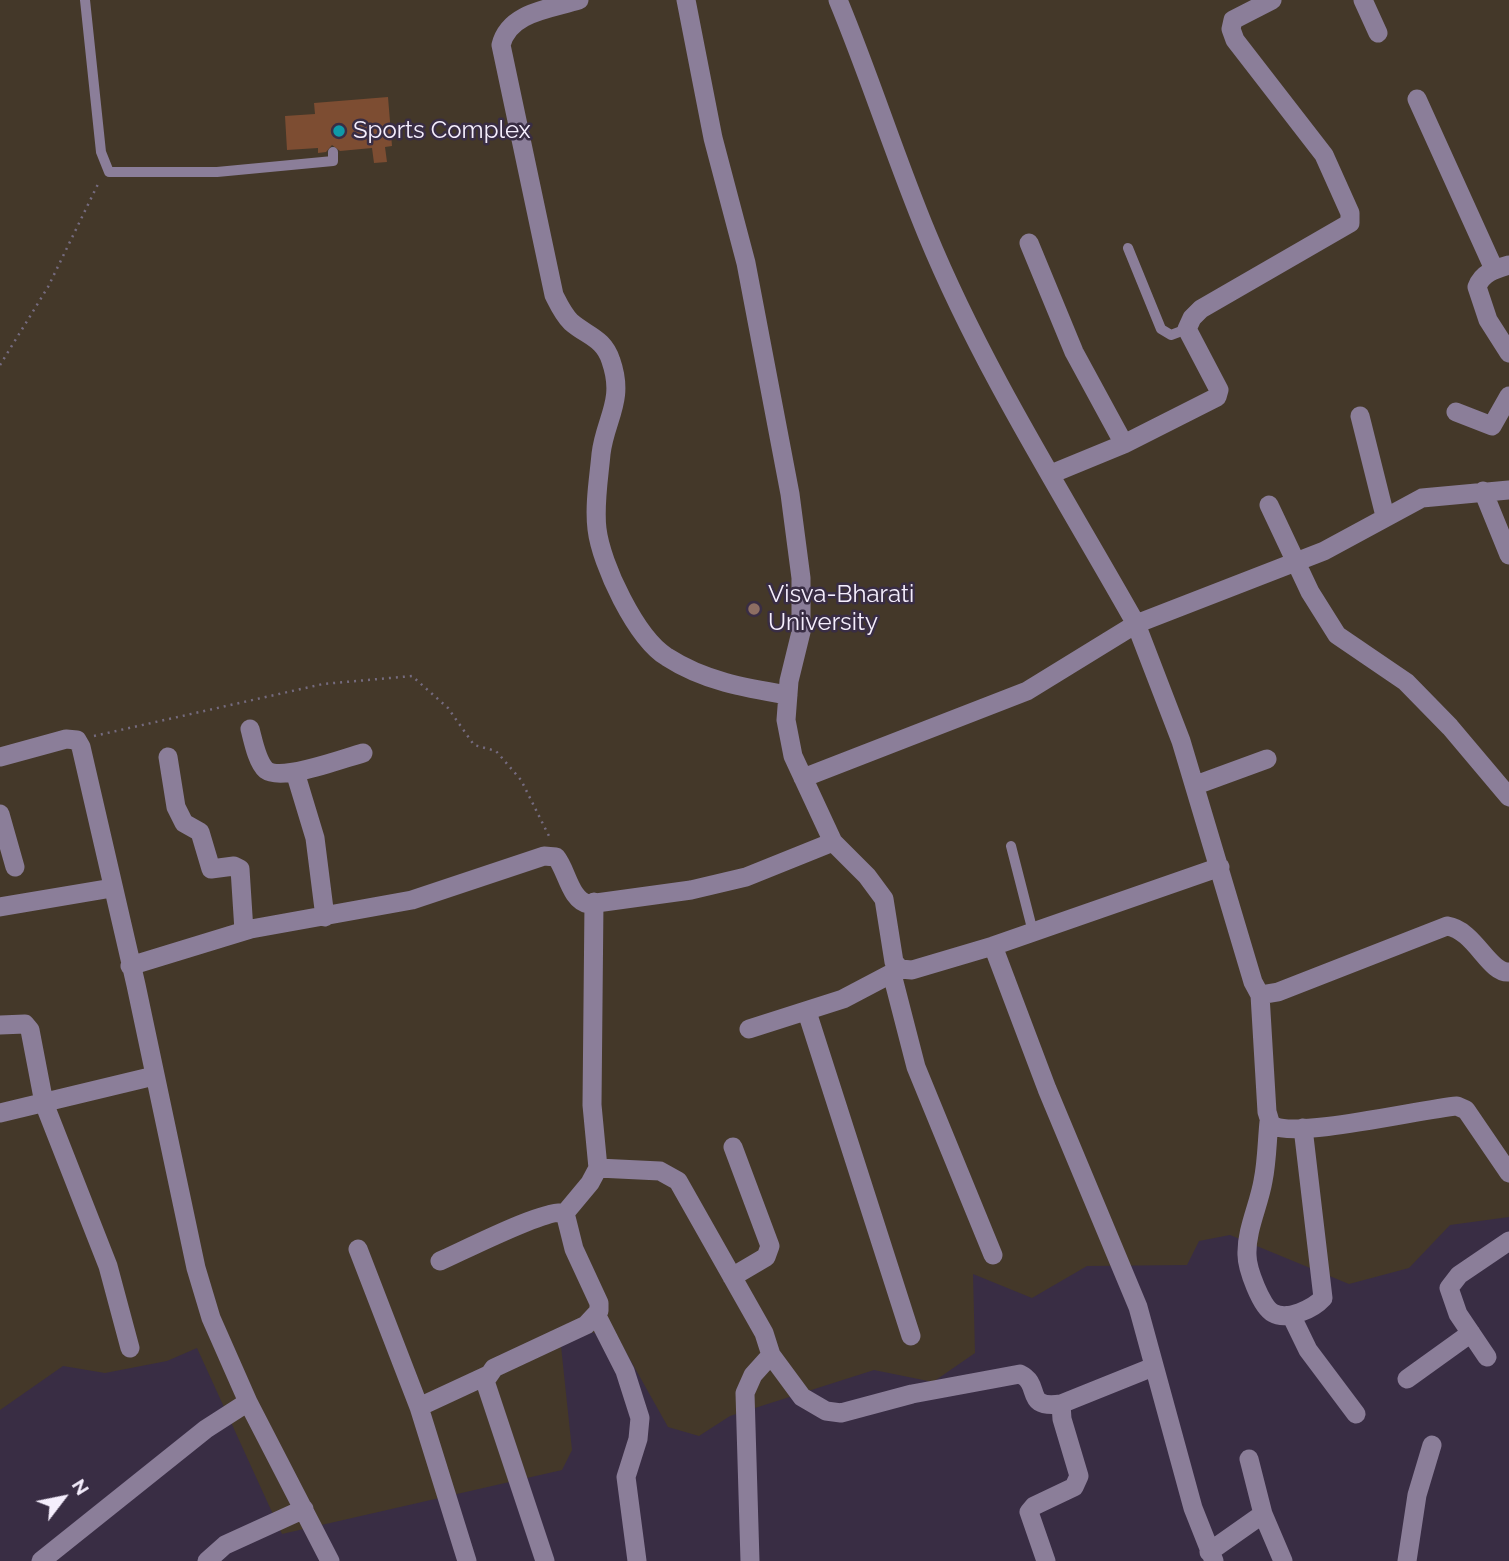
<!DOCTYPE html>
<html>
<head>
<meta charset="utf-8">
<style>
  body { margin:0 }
  #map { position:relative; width:1509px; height:1561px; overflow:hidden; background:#392d44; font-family:Raleway,sans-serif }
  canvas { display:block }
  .north { position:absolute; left:28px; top:1463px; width:70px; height:70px; -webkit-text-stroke:5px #392d44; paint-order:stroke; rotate:58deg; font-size:19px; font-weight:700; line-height:28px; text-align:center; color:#f5eefd }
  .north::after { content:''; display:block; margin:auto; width:24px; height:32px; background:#f5eefd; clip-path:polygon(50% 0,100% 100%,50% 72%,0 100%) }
</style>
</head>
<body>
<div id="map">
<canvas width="1509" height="1561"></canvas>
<div class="north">N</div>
</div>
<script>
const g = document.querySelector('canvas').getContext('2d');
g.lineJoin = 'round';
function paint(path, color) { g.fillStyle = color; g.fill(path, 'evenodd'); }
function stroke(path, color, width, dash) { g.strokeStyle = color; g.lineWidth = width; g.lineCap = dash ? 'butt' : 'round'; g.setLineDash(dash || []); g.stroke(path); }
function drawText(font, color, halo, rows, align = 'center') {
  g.font = font + ' Raleway,sans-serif'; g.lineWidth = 5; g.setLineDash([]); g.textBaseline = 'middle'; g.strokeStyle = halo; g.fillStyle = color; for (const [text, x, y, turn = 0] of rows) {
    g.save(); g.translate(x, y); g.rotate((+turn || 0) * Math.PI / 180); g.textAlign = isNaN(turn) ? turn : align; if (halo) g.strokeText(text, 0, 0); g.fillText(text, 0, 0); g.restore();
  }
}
paint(new Path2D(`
  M0,0h1509v1217l-59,8 -41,43 -60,16 -119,-49 -31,6 -12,24 -100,1 -55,32 -59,-24 2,79 -42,29 -59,-12 -144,46 -31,20 -31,-9 -50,-89 -33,-7 -24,15 11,104 -10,20 -280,64 -85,-186 -30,13 -62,12 -42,-7 -63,44z`), '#443829');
paint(new Path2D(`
  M388,97l4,49 -7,1 2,15 -13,1 -2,-15 -32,3 -8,-6 -6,7 -8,1v-5l-31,2 -2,-34 30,-2 -1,-11z`), '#7d4d32');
stroke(new Path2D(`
  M0,365l48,-78 51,-105
  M94,736l229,-52 89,-8 36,32 26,37 22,6 25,29 30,60`), '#756b7f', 2.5, [2, 5]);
stroke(new Path2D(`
  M85,0l16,152 8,20h108l116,-11v-9
  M1128,248l33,81 10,6 16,-6
  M1011,846l22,86`), '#8b7e99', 10);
stroke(new Path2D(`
  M579,0c-29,9 -70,12 -78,45l53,250c5,10 9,19 17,27 16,14 33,16 40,39 14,40 -6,58 -10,93 -2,23 -7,51 -4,75 4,35 39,109 70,128 37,24 78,31 121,38
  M838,0c32,77 57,157 89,234 56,136 137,262 209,390l188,-73 98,-53 87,-8
  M1363,0l15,33
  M1417,99l77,170
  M1029,243l45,109 50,92
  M1509,265c-14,4 -27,8 -32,22l11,33 21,33
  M1456,412l36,14 17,-30
  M1360,416l25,100
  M1051,474l73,-30 93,-47 2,-7 -32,-61 5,-11 9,-9 149,-86v-10l-26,-58 -89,-115 -4,-11 2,-9 39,-20
  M1483,491l26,64
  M1269,505l41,87 27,43 69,47 44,45 59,70
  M250,729c3,11 7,33 16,41 16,12 78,-12 97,-17
  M0,757l66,-18 11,1 4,7 55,238 60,283 15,50 37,84 82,159
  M168,757l8,50 8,16 16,9 11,37 23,-3 6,3 4,62
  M295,772l20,66 10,79
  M803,778l224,-87 109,-67 45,117 72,241 7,13 18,-3 169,-66c28,4 42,48 62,46
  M1196,785l71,-26
  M0,814l15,53
  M833,842l34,34 17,23 10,63 6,7 12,1 81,-24 54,143 91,218 55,201 21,53
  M0,907l112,-19
  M993,946l227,-79
  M130,966l121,-37 161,-29 132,-44 12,1c11,13 14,44 33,47l102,-14 55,-13 87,-35 -40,-86 -7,-36 3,-39 12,-49v-54l-11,-84 -44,-231 -33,-125 -27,-138
  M892,974l24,93 77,188
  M1260,995l7,117c2,5 2,11 7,14 25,12 148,-17 183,-20l9,4 43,63
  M807,1012l104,324
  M0,1025l25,-1 5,6 14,73 64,163 22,82
  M749,1029l94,-30 57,-30
  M0,1113l154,-37
  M1269,1122c-2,19 -2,40 -6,59 -4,24 -17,49 -16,74 0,13 14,52 26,58 14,8 40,-4 50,-15l-20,-170
  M598,1168l62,3 18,10 86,152 7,22 31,42 24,14 15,2 71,-19 108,-20c23,11 2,35 41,30
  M358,1249l61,158 48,154
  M440,1261c21,-9 108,-54 125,-48
  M732,1277l34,-20 4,-11 -37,-99
  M1291,1315l17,35 48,64
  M597,1316l28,55 15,47 -2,21 -12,38 11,84
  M1487,1357l-29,-43 -9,-26 10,-13 50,-34
  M1407,1379l64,-46
  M419,1407l69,-32
  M1249,1459l14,55 20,47
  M1209,1552l54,-38
  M41,1561l165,-132 42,-27
  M207,1561l18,-16 79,-36
  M545,1561l-60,-180 9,-13 92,-43 13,-14v-8l-25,-54 -9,-36 25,-30 8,-15 -6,-63 2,-203
  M750,1561l-5,-168 8,-18 18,-20
  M1046,1561l-17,-49 5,-6 40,-19 5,-11 -17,-57 -1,-15 92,-37
  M1407,1561l10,-66 15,-50`), '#8b7e99', 19);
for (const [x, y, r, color] of [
  [339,131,7,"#0f9aa8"],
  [754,609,7,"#8d6e63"]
]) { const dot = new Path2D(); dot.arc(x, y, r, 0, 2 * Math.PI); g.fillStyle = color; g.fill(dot); stroke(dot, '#392d44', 2.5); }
drawText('24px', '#f5eefd', '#392d44', [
  ["Sports Complex",353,131],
  ["Visva-Bharati",768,595],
  ["University",768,623]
], 'left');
</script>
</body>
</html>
